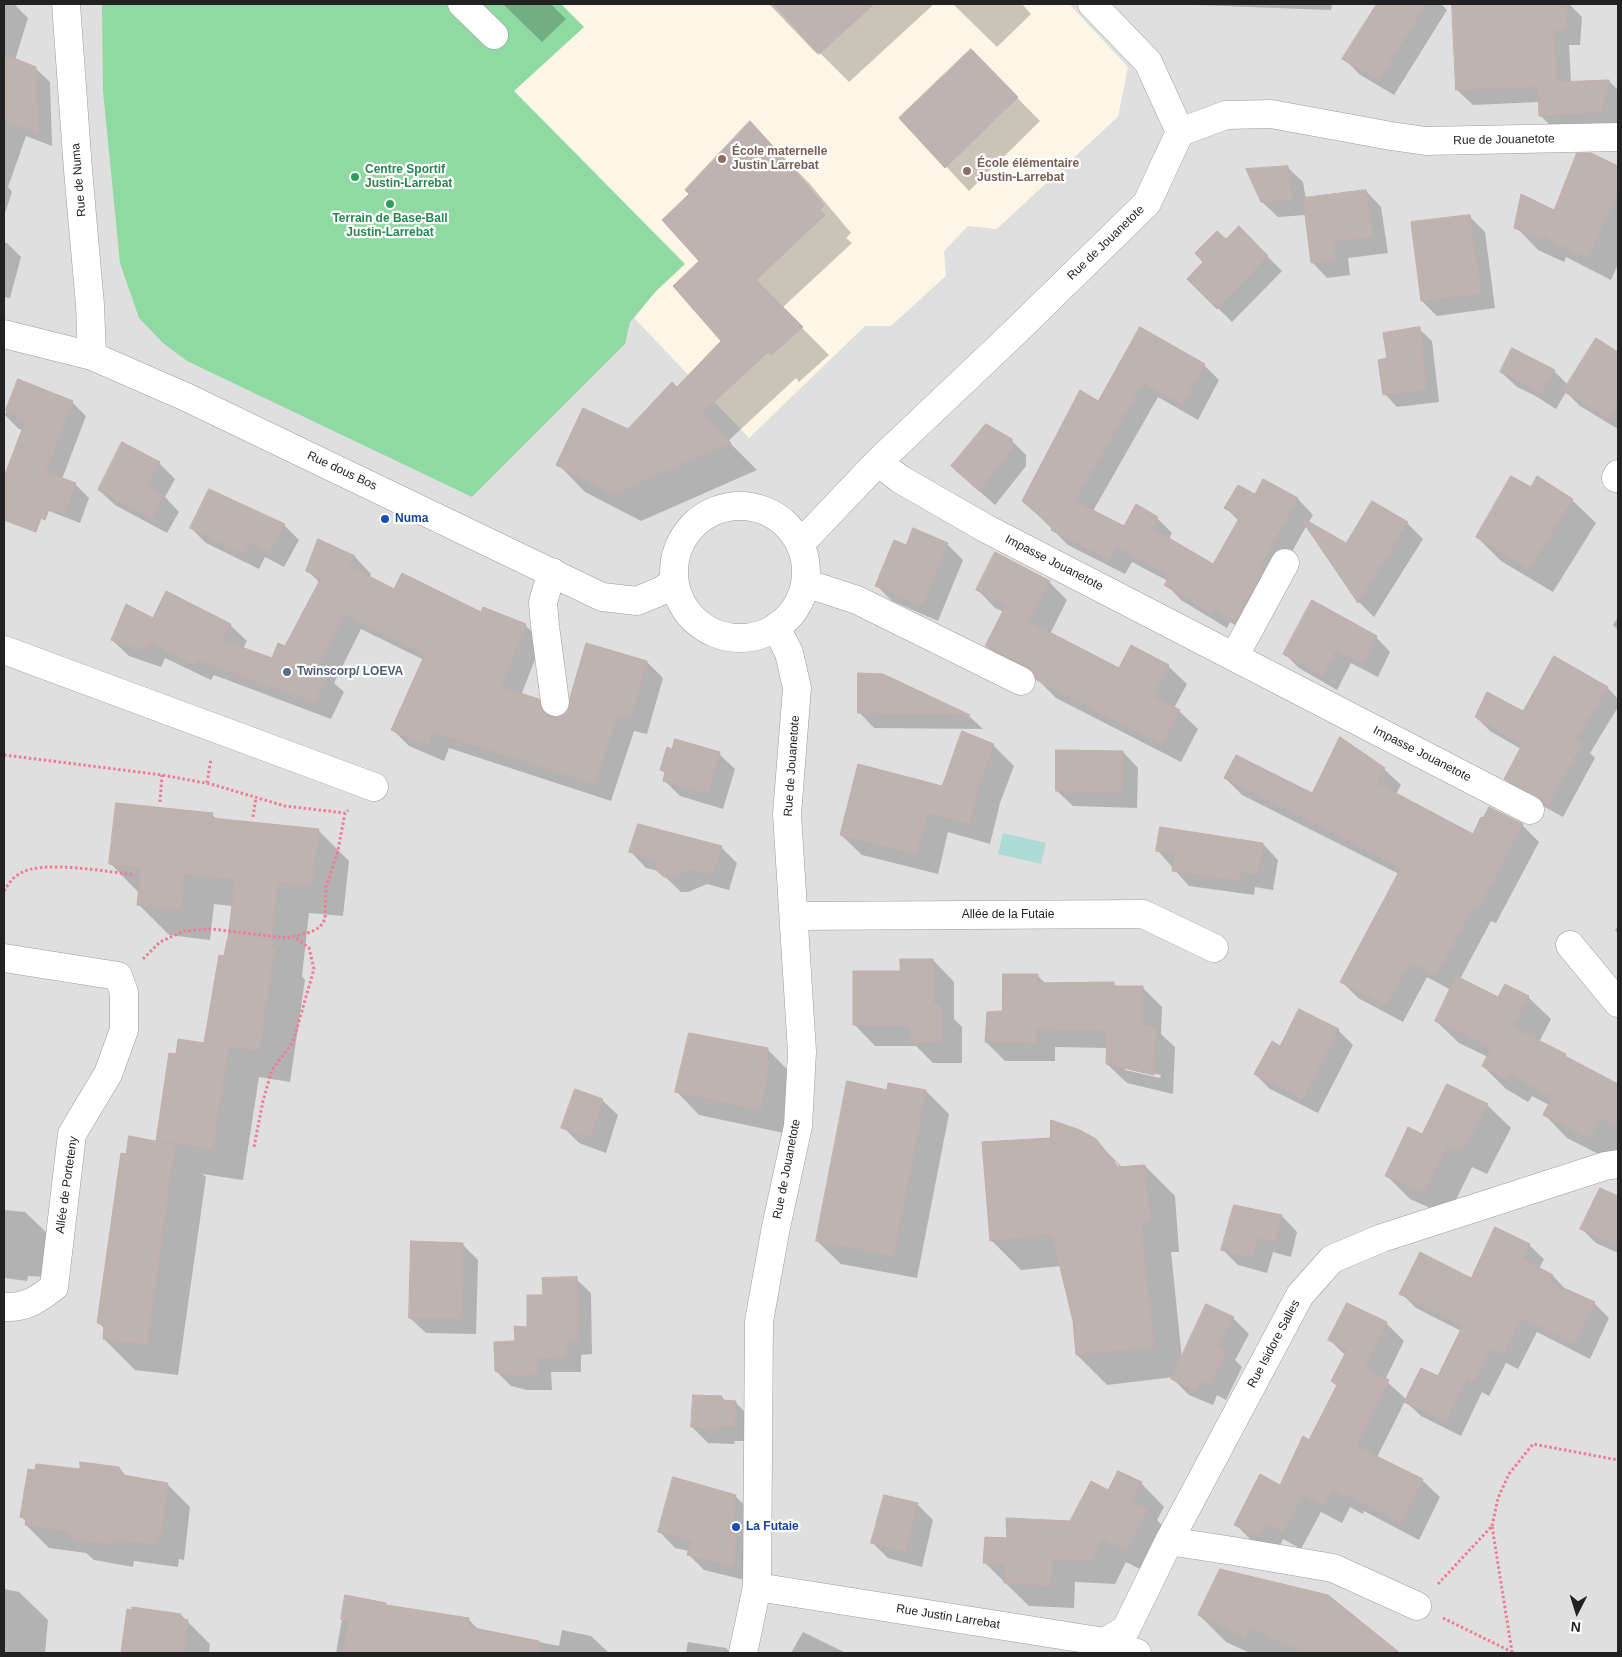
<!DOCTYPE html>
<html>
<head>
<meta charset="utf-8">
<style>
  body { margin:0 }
  #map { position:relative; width:1622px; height:1657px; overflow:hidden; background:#f1ece9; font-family:Arial,sans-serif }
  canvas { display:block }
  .frame { position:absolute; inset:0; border:5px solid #222; pointer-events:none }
  .north { position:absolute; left:1552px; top:1587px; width:50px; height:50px; -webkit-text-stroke:4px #fff; paint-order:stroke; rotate:185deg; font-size:14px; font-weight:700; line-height:20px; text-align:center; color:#222 }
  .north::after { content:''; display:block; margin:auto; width:18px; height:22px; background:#222; clip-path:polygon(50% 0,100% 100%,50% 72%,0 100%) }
</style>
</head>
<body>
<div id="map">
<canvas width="1622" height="1657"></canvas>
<div class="frame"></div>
<div class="north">N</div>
</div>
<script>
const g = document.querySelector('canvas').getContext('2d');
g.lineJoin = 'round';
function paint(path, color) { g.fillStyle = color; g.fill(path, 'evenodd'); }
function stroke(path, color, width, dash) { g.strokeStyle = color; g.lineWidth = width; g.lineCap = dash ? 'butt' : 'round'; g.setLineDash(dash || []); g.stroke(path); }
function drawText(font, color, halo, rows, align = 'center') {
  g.font = font + ' Arial,sans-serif'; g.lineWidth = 4.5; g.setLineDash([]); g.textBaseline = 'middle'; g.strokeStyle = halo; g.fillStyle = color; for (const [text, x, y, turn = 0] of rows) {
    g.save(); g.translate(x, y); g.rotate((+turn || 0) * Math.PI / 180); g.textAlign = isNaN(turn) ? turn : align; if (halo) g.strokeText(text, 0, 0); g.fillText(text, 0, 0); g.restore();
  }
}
paint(new Path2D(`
  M4,4h1614v1649h-1614z`), '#e0dfdf');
paint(new Path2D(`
  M561,4h508l59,63 -10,50 -121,112 -29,-3 -24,25 2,25 -55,50h-26l-116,112 -115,-120 22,-27 15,-14 -157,-186 69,-64z`), '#fdf5e6');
paint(new Path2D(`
  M102,4h459l23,23 -70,64 171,173 -29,27 -26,31 -5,22 -153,153 -285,-136 -24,-18 -24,-25 -19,-55 -17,-172z`), '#8edaa2');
paint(new Path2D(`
  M1118,117l18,71 -313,291 -31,-3 -31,-33 109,-108 22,-9z
  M528,457l82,40 -23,48 -82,-38z`), '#dedede');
paint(new Path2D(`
  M1003,833l43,10 -5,21 -43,-10z`), '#addbd6');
paint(new Path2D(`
  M4,4h10l14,14 -13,42 20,8 15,14 2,64 -26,-10 -18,51 4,5 -8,24z
  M503,4h48l15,15 -24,23z
  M769,4h165l-85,78 -30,-30 -2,2z
  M953,4h69l9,10 -34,33z
  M1167,4h165l-1,6z
  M1378,4h63l6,6 -53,85 -35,-21 -15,-16z
  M1453,4h116l13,13 -2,28h-11l2,37 38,-1 9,9 -1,38 -61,3 -16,-16v-13l-67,3 -16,-15z
  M971,51l69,70 -71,70 -68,-73z
  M750,123l59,60 42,50 -5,5 6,5 -70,65 47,47 -30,27 -3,-4 -68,63 29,29 -116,51 -56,-29 -27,-28 70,-34 49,-41 46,-48 -22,-80 -11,-67z
  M1591,154l27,14v96l-7,16 -45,-23 -2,5 -26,-12 -22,-23 39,-16z
  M1287,167l16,15 3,17 60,-8 15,16 7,46 -40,5 2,17 -23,3 -15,-16 -6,-47 -28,2 -16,-15z
  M1470,217l15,15 10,76 -58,8 -15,-15z
  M1239,228l43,43 -50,51 -43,-43z
  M4,242l3,1 14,14 -11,41 -6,-1z
  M1141,329l63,36 15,15 -21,40 -40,-23 -65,114 32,17 32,-10 15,15 -3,6 44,27 26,-45 -13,-13 29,-12 9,-15 34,18 15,16 -5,8 38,22 61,-22 16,16 -49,78 -15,-15 -52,-77 -33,58 -23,52 -21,-13 -3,6 -46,-28 -15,-16 2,-3 -36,-19 -7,12 -57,-29 -44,-44 74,-99z
  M1419,329l13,12 7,61 -42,5 -12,-13 3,-35z
  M1596,340l22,13v76l-38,-23 -14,-14 -10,17 -22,-14 -17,-8 -16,-15 53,-1 14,14z
  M19,380l53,22 14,14 -24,63 13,5 14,14 -9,25 -64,-25 -12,-12v-6l19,-50 -4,-1 -14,-14z
  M1011,440l15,15v11l-31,39 -27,-24z
  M159,463l16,16 -10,18 14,15 -12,21 -52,-28 -16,-15z
  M1531,488l41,12 24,23 -43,69 -52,-31 -24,-24z
  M284,525l15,15 -15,27 -19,-10 -6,12 -53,-26 -15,-15z
  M319,541l36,16 16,17 -2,3 25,13 87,24 2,-6 42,17 17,17 -21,53 17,5 17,18 11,-3 81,-53 16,16 -16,56 -13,-3 -23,70 -162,-53 -5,13 -35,-15 -16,-16 31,-70 -63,-31 -27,54 10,9 -13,27 -117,-44 -3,5 -46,-22 -4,9 -32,-11 -17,-16 41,-21 77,6 17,16 -4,8 29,11 13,-13 35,-64 -13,-13z
  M947,544l16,16 -25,61 -46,-20 -16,-16 30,-38z
  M1049,582l18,18 -17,34 70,36 48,-4 19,18 -13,24 5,3 19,18 -17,33 -125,-64 -17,-17 -34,-17 -18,-18 17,-34 -9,-4 -18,-19z
  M1618,617v13l-5,-5z
  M1376,637l14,15 -12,25 -27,-14 -14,27 -38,-22 -14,-14z
  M1554,658l54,30 10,11v8l-28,46 5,5 -32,59 -44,-24 -13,-14 15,-30 -31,-18 -14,-14 48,-4z
  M882,675l87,41 14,13 -109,-1 -15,-16z
  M993,745l21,21 -14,37 -10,41 -42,-12 -10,42 -76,-19 -21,-20 102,-47z
  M1123,752l15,16 -1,40 -64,-2 -16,-15z
  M719,754l16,15 -12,40 -43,-13 -16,-16 2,-6 -5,-5z
  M1384,769l17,16 -5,9 77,41 49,-10 17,17 -43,81 -5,-2 -31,58 39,20 29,-2 23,22 -12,23 79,44v64l-6,11 -45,-23 -22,-23 4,-10 -17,-9 -4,6 -22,-13 -23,-23 5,-9 -29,-14 -23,-22 15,-31 -24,-13 -24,45 -45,-24 -16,-16 57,-108 -157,-79 -17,-17 88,16z
  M212,815l5,4 101,11 31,31 -6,55 -34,-3 -7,63 3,4 -15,102 -31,-5 -16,103 -41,-6 4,3 -28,198 -43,-5 -31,-31 1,-10 -6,-6 28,-168 32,-12 -2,-2 20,-86 28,-10 20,-88 7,-51 -18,-2 -4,36 -41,-5 -31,-31 1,-11 -28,-29z
  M1263,844l15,16 -5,30 -18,-3 -1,8 -65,-9 -31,-35z
  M721,847l16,16 -8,27 -22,-6 -19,8h-7l-22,-21 -13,-3 -15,-16z
  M1618,926v8l-3,-4z
  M933,960l21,22v37l8,8v36h-29l-17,-17h-41l-21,-22 47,-52z
  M1037,975l9,9h68l4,3h24l20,20 -1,27 14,13 -2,47 -46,-11 -20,-19 1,-16 -53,-1v14h-50l-19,-19 17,-30zM1125,1067l36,8 -1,3 -35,-8z
  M1338,1030l15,15 -35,68 -48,-24 -15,-15 25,-27z
  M767,1049l24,24 -7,60 -85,-18 -23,-24z
  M888,1091h38l23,23 -32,164 -76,-14 -24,-23z
  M602,1100l16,15 -12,38 -27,-10 -16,-16z
  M1487,1105l24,23 -24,46 -15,-7 -24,49 -38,-17 -24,-24 36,-39z
  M1095,1140l28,28 22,-2 30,30 4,56h-8l11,107 51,-41 16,16 -14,26 7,7 -16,33 -9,-5 -4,10 -24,-10 -16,-16 1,-2 -67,8 -30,-30 -2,-34 -14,-55 -40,4 -30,-30zM1113,1162h3l7,9 -2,2z
  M1601,1189l17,9v55l-22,-10 -14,-14z
  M1235,1207l47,9 15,16 -6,25 -18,-5 -6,21 -29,-8 -15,-15z
  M4,1210l21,2 24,23 -5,42 -16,-1 -1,5 -23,-3z
  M462,1244l16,16 -2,74 -50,-1 -16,-15z
  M1529,1245l15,14 -5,10 14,7 15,16 26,11 15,15 -19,41 -53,-27 -19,37 -12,-6 -17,33 -7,-4 -21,44 -40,-20 -16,-15 -28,56 45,23 18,17 -21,43 -55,-29 -1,3 -13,-7 -8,16 -21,-11 -20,37 -18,-10 -7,14 -23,-11 -18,-18 46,-37 29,-46 27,-55 -5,-5 13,-26 -15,-15 17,-36 40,20 17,17 -19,39 22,20 32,-22 22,-47 -45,-23 -15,-15 70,-13z
  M576,1279l15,14 1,61 -11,1v17h-30l1,18h-25l-16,-4 -15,-15 33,-43 15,-31z
  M722,1397l4,5h9l16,16 -1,23h-16l1,3 -27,-1 -16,-16z
  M119,1468l8,9 40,7 23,23 -6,53 -5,-1 -1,8 -44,-6 -1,6 -39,-7 -8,-7 -37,-5 -23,-23 1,-3 -6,-5 60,-46z
  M1141,1483l23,24 -7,13 13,14 -20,40 -24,-12 -11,22 -40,-2 -1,26 -45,-2 -44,-43 23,-24 63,-16z
  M735,1496l16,15 -2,70 -45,-11 -16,-16 1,-3 -14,-3 -15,-16z
  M917,1504l16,16 -11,47 -34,-9 -15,-15z
  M4,1589l15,3 29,28 -3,33h-41z
  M1327,1596l70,57h-147l-24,-11 -27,-27z
  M346,1597l39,7 3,3 81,13 10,10 80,16 3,-16 29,6 18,17h-273z
  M128,1611l53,4 29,29 -1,9h-87z
  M803,1632l43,21h-55z
  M688,1642l38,6 5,5h-45z`), '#0003');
const building = new Path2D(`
  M774,4h100l-55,50z
  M1377,4h49l-47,77 -37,-22z
  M1452,4h115l-2,26h-11l3,52 52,-2 -7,32 -63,4 -1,-29 -82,3z
  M971,49l47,48 -73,71 -46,-50z
  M4,54l32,13 2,66 -34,-13z
  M750,121l31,34 43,50 -4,5 5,5 -69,65 47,47 -32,28 -3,-3 -66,61 29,30 -118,51 -57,-29 27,-57 45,21 44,-47 5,5 44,-46 -48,-55 26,-25 -37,-41 27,-26 -4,-4z
  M1577,153h14l27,13v27l-30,66 -45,-23 -1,4 -28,-12 7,-34 33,16z
  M1288,166l5,34 -32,2 -15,-33z
  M1366,190l7,47 -40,5 2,17 -24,4 -8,-65z
  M1470,215l11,79 -60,7 -10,-79z
  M1239,226l29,30 -51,53 -30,-30 16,-17 -8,-9 22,-22 9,8z
  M1140,327l65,37 -23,41 -39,-22 -68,118 49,25 12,-22 22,13 -6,11 61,36 27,-47 -16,-9 14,-23 17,9 8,-15 35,19 -39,70 4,3 -28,50 -20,-13 -3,6 -48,-29 6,-9 -54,-29 -7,13 -58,-30 1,-3 -30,-26 58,-111 18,11z
  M1420,327l7,63 -44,5 -5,-35 9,-2 -4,-25z
  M1596,338l22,14v51l-9,16 -46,-28z
  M1512,348l43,22 -14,24 -24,-14 -17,-8z
  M18,379l55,22 -27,71 30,11 -12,32 -15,-6 -4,11 -4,-2 -5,14 -32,-12v-43l21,-55 -10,-3 1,-5 -10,-4z
  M986,424l26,15v11l-33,41 -28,-25z
  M122,442l38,20 -13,24 17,9 -12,24 -54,-29z
  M1511,476l20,11 6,-11 36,23 -44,71 -53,-33z
  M209,489l76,35 -16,29 -19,-10 -6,12 -54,-27z
  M1372,501l36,21 -50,81 -59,-87 47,27z
  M913,528l35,15 -26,63 -47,-20 19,-46 12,5z
  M318,539l37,17 -5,10 44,23 8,-16 79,39 2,-5 43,17 -25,63 38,12 3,12 7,6h9l7,-3 4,-6 1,-10 16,-55 61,18 -16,57 -13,-3 -23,70 -162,-53 -6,14 -36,-16 34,-76 -81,-40 -28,56 12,5 -14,28 -117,-43 -3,5 -45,-23 -4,9 -34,-11 15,-36 27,14 13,-27 65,33 -9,16 50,18 6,-15 7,3 36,-68 -15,-7z
  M995,552l55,29 -22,40 91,47 12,-23 38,20 -16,31 27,14 -18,35 -125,-65 -3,-7 -6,-6 -43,-21 21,-41 -30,-15z
  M1312,600l65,36 -14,28 -27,-14 -14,26 -39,-22z
  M1554,656l54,31 -32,53 6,3 -33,61 -45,-25 18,-34 -47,-28 12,-25 36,19z
  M858,673l25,1 87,41 -112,-2z
  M962,731l32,13 -14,38 -10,42 -43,-11 -10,41 -77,-19 18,-71 84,22z
  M1340,737l45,31 -8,15 96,51 8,-17 2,1 6,-11 34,17 -44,84 -5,-3 -38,71 -26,-14 -24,44 -46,-24 61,-114 -177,-90 12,-23 76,38z
  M675,739l45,13 -12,42 -45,-13 2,-9 -5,-2 7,-23 5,2z
  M1056,750l67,1 -1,42 -66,-2z
  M116,803l97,10 -1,5 107,11 -7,57 -34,-4 -7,65 4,1 -16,103 -30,-4 -16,102 -57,-8 13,-88 7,1 2,-15 26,4 15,-88 5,1 3,-16h1l7,-61 -51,-5 -4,36 -43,-5 4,-37 -32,-4z
  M638,824l84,22 -9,29 -23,-6 -18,8h-8l-8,-7 -1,-10 -26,-8z
  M1160,827l103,16 -5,32 -18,-3 -1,9 -67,-10 3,-17 -19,-3z
  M900,959h33v46h8v37l-30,1 -1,-18h-57v-54h47z
  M1003,974h35l-1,9 77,-1v4h29l-1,40 14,1 -2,48 -48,-11 1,-34 -71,-1v14l-51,-1 2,-30 15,-1z
  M1456,976l42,21 7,-13 24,12 -17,31 54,27 -1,2 53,28v42l-17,-8 -11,21 -47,-24 9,-18 -43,-23 -4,6 -23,-14 9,-18 -56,-27z
  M1299,1009l40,20 -36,70 -49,-25 18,-33 8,5z
  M689,1033l79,15 -1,15h2l-8,47 -86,-18z
  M847,1081l40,9 1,-7 38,7 -32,166 -78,-15z
  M1447,1084l41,20 -25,47 -15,-6 -24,48 -39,-17 23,-49 14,7z
  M575,1089l28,10 -12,39 -30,-10z
  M1051,1120l29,10 16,9 22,28 27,-2 5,57 -9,1 13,124 -78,8 -3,-34 -21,-87 -62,7 -8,-99 68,-4z
  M129,1136l46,9 -28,200 -44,-6 1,-14 -7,-2 24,-170 5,1z
  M1600,1188l18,8v51l-38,-18z
  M1234,1205l48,10 -7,27 -17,-4 -6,20 -31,-8z
  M1495,1227l35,17 -7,15 30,16 -3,7 45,20 -20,43 -53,-27 -19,37 -12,-6 -17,33 -7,-4 -21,44 -42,-20 17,-34 17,8 25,-51 -64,-31 21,-42 51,26z
  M411,1241l52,2 -2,76 -52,-1z
  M577,1277l1,63h-11l-1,17 -29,1v17l-26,1 -16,-5 -1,-29 21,-1 -1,-15 13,1v-32h16l-1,-17z
  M1347,1303l40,19 -22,45 24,13 -33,66 67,33 -22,44 -55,-28 -1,2 -13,-7 -8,16 -21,-11 -20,37 -18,-9 -7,13 -24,-11 26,-51 20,11 23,-49 6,4 28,-55 -6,-4 16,-31 -19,-10z
  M1206,1304l28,13 -16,30 9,4 -17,34 -9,-4 -4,10 -26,-12z
  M693,1395l29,1v4l14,1 -1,25h-15v3l-29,-2z
  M80,1462l39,5 4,8 45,8 -7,55 -5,-1v8l-44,-6 -1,6 -41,-7v-6l-45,-7 1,-7 -6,-1 8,-48 7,1 1,-6 44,5z
  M1118,1471l24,11 -11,19 17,8 -22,42 -24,-12 -10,22 -40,-2 -1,27 -47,-3 1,-19 -22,-1 2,-26 22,1 -1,-20 64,3 21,-40 17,9z
  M673,1477l63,18 -5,38h5l-2,33 -47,-11 4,-14 -33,-9z
  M884,1495l34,8 -12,49 -35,-9z
  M1220,1569l108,26 72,58h-95l-56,-26 -4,11 -47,-23z
  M345,1595l41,8v2l83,13v9l70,14 -1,12h-194l5,-32 -8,-2z
  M132,1607l49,7 -1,4 8,2 -4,33h-63l6,-44 5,1z`);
paint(building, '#bfb3b2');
stroke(building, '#c2aeac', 1);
const minor = new Path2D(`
  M66,4l12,166 12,135 2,51
  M462,4l32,31
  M1092,4l56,58 32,70
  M4,334l88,22 94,41 416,200 35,4 24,-10 13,-9
  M878,462l22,17 85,49 545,282
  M1616,478l2,-4
  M674 572a66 66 0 1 1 132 0a66 66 0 1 1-132 0Z
  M800,544l78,-82 136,-129 133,-130 33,-71 46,-17 45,-1 120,22 35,5 192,-4
  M552,572l-9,30 2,24 10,76
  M805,583l52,17 164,81
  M4,650l370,137
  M1234,657l51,-94
  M794,916l349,-2 71,34
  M1570,945l48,58
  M4,958l114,18 6,16v38l-16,44 -36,60 -18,153c-17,13 -28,21 -50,20
  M1169,1541l64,10 100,17 84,38
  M757,1587l348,55 32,11
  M1105,1642l21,-13 43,-88 131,-246 32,-36 50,-21 223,-72 13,-2
  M743,1653l14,-66 2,-266 17,-94 22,-101 4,-74 -15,-238 10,-126 -8,-35 -13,-26`);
stroke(minor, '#9c9c9c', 29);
stroke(new Path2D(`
  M4,755l158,20 49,9 74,22 60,7
  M207,783l4,-24
  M160,802l2,-27
  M253,817l3,-20
  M4,891c4,-6 8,-13 15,-17 22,-15 89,-2 116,1
  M143,959l17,-17 24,-11 28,-2 74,9 25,-6 9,-5 5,-8 1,-32 12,-37 7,-37 3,-3
  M254,1147l9,-46 9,-31 21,-28 21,-73 -5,-21 -14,-11
  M1492,1526l6,-28 11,-24 24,-30 85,16
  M1438,1584l54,-58 20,126
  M1443,1618l71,35`), '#f07b98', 3, [2.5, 2.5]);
stroke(minor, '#fff', 28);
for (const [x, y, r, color] of [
  [722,159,5,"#8d6e63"],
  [967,171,5,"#8d6e63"],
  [355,177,5,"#2e9e5b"],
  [390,204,5,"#2e9e5b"],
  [385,519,5,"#1a4fb4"],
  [287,672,5,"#5c6f8a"],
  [736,1527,5,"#1a4fb4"]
]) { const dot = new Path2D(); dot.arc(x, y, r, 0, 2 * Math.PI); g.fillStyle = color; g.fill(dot); stroke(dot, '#fff', 2); }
drawText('12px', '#222', '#fff', [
  ["Rue de Jouanetote",1504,140,-1],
  ["Rue de Numa",79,180,-95],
  ["Rue de Jouanetote",1106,243,-44],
  ["Rue dous Bos",342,471,25],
  ["Impasse Jouanetote",1054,563,27],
  ["Impasse Jouanetote",1422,754,27],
  ["Rue de Jouanetote",792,766,-86],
  ["Allée de la Futaie",1008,915],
  ["Rue de Jouanetote",787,1169,-79],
  ["Allée de Porteteny",67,1185,-82],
  ["Rue Isidore Salles",1274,1344,-62],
  ["Rue Justin Larrebat",948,1617,9]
]);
drawText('bold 12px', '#785e54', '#fff', [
  ["École maternelle",732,152],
  ["Justin Larrebat",732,166],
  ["École élémentaire",977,164],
  ["Justin-Larrebat",977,178]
], 'left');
drawText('bold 12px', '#27864d', '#fff', [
  ["Centre Sportif",365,170],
  ["Justin-Larrebat",365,184],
  ["Terrain de Base-Ball",390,219,"center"],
  ["Justin-Larrebat",390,233,"center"]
], 'left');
drawText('bold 12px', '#164399', '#fff', [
  ["Numa",395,519],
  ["La Futaie",746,1527]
], 'left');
drawText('bold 12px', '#4e5e75', '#fff', [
  ["Twinscorp/ LOEVA",297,672]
], 'left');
</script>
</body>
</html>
